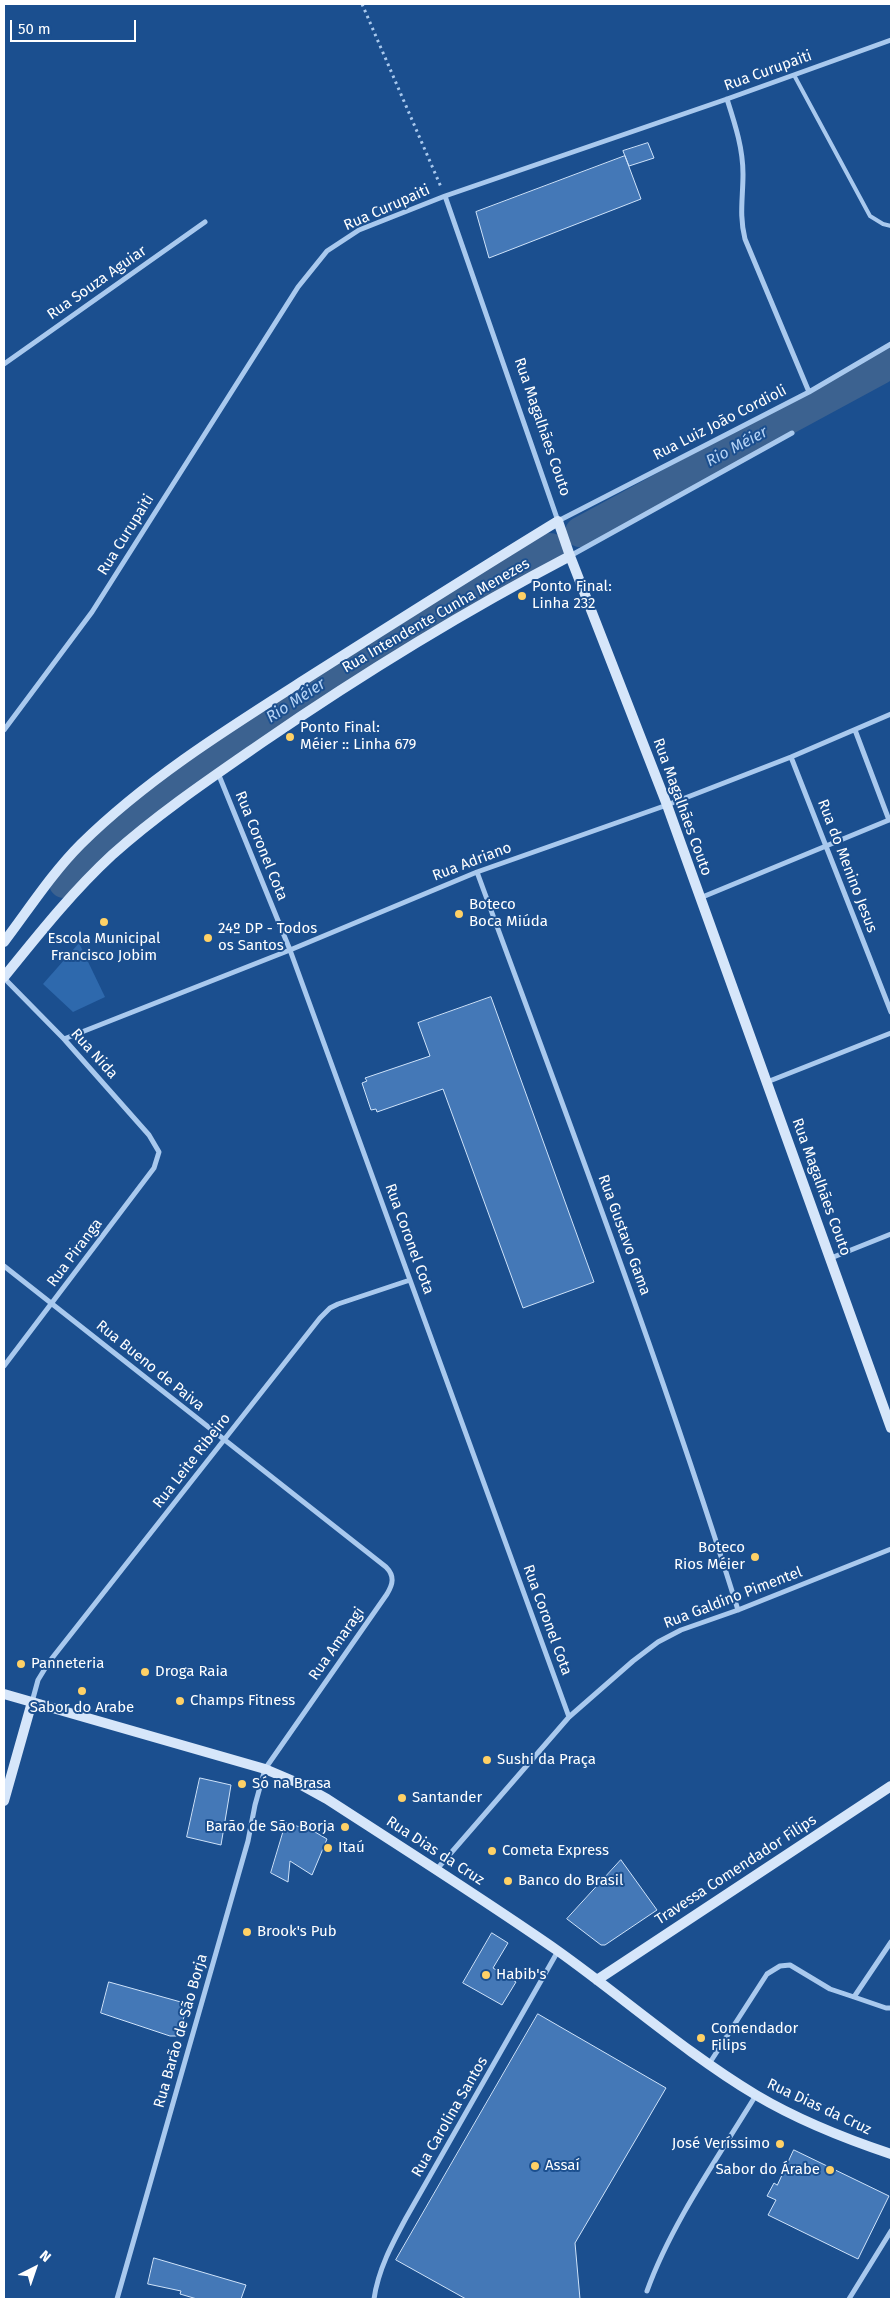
<!DOCTYPE html>
<html>
<head>
<meta charset="utf-8">
<style>
  body { margin:0 }
  #map { position:relative; width:895px; height:2303px; overflow:hidden; background:#1b4f8f; font-family:"Fira Sans",sans-serif }
  canvas { display:block }
  .frame { position:absolute; inset:0; border:5px solid #fff; pointer-events:none }
  .north { position:absolute; left:10px; top:2243px; width:50px; height:50px; -webkit-text-stroke:4px #1b4f8f; paint-order:stroke; rotate:41deg; font-size:14px; font-weight:700; line-height:20px; text-align:center; color:#fff }
  .north::after { content:''; display:block; margin:auto; width:18px; height:22px; background:#fff; clip-path:polygon(50% 0,100% 100%,50% 72%,0 100%) }
  .scale { position:absolute; left:10px; top:20px; width:126px; height:22px; box-sizing:border-box; border:2px solid #fff; border-top:0; padding-left:6px; font-size:15px; line-height:18px; white-space:nowrap; color:#fff; -webkit-text-stroke:4px #1b4f8f; paint-order:stroke }
</style>
</head>
<body>
<div id="map">
<canvas width="895" height="2303"></canvas>
<div class="frame"></div>
<div class="north">N</div>
<div class="scale">50 m</div>
</div>
<script>
const g = document.querySelector('canvas').getContext('2d');
g.lineJoin = 'round';
function paint(path, color) { g.fillStyle = color; g.fill(path, 'evenodd'); }
function stroke(path, color, width, dash) { g.strokeStyle = color; g.lineWidth = width; g.lineCap = dash ? 'butt' : 'round'; g.setLineDash(dash || []); g.stroke(path); }
function drawText(font, color, halo, rows, align = 'center') {
  g.font = font + ' "Fira Sans",sans-serif'; g.lineWidth = 4; g.setLineDash([]); g.textBaseline = 'middle'; g.strokeStyle = halo; g.fillStyle = color; for (const [text, x, y, turn = 0] of rows) {
    g.save(); g.translate(x, y); g.rotate((+turn || 0) * Math.PI / 180); g.textAlign = isNaN(turn) ? turn : align; if (halo) g.strokeText(text, 0, 0); g.fillText(text, 0, 0); g.restore();
  }
}
paint(new Path2D(`
  M79,943l26,54 -32,15 -30,-28z`), '#2e69ad');
stroke(new Path2D(`
  M580,532l301,-163 10,-9
  M64,883c62,-70 140,-122 218,-173 88,-57 177,-111 268,-162`), '#3c6290', 30);
const building = new Path2D(`
  M648,143l6,15 -25,8 -6,-15z
  M625,156l16,43 -152,59 -13,-46z
  M491,997l103,285 -71,26 -80,-219 -66,23 -1,-3 -5,1 -9,-27 5,-2 -2,-3 65,-22 -12,-33z
  M200,1778l31,7 -10,60 -34,-8z
  M286,1823l14,4 3,-2 24,14 -15,36 -22,-14 -2,21 -17,-9z
  M621,1860l36,50 -52,35h-4l-34,-26z
  M492,1933l16,10 -15,25 23,14 -14,23 -39,-22z
  M109,1982l79,22 -10,32h-8l-69,-23z
  M538,2014l128,74 -91,155 5,56h-114l-70,-39z
  M794,2150l95,46 -31,63 -90,-44 8,-15 -9,-4 7,-13 3,2z
  M154,2258l92,27 -5,14h-44l-17,-5 1,-3 -33,-7z`);
paint(building, '#4478b7');
stroke(building, '#cfe3fa', 1);
stroke(new Path2D(`
  M362,4l79,183`), '#a9c9ee', 3, [2.5, 4]);
stroke(new Path2D(`
  M794,75l76,141 13,8 8,2`), '#a9c9ee', 4);
stroke(new Path2D(`
  M727,99c8,25 16,49 16,75 0,24 -4,41 2,65l64,153
  M445,196l113,325 251,-129 82,-48
  M4,364l201,-142
  M570,556l222,-123
  M4,730l88,-118 206,-325 29,-36 32,-21 86,-34 282,-97 164,-59
  M855,730l34,90h2
  M791,757l100,255
  M218,773l72,177 279,767
  M477,872c90,245 183,489 261,738
  M700,898l189,-78
  M4,978l60,61 85,96 10,17 -5,16 -150,198
  M64,1039l226,-89 187,-78 190,-67 124,-48 100,-43
  M767,1082l124,-49
  M831,1258l60,-24
  M4,1266l382,301c9,9 7,17 1,27l-122,175 -10,36 -7,36 -131,458
  M32,1702l6,-22 11,-18 271,-344 10,-10 8,-4 72,-24
  M437,1869l132,-152 64,-56 25,-19 23,-12 57,-20 153,-61
  M854,1997l32,11h5
  M709,2064l58,-90 13,-8 10,-1 40,24 24,8 37,-55
  M647,2291c24,-67 72,-135 109,-196
  M374,2299c4,-29 18,-55 32,-81l152,-267
  M849,2299l42,-68`), '#a9c9ee', 5);
stroke(new Path2D(`
  M4,942c25,-33 48,-69 77,-98 68,-67 151,-118 231,-169 82,-52 164,-104 246,-154l12,35 97,249 224,623
  M4,977c34,-42 68,-85 108,-122 47,-42 99,-77 151,-113 99,-68 200,-130 307,-186
  M4,1694l261,75 33,14 29,16c77,50 155,99 231,152 66,47 128,102 198,144 42,25 90,44 135,59
  M4,1801l28,-99
  M597,1980l294,-194`), '#d6e6fa', 10);
for (const [x, y, r, color] of [
  [522,596,5,"#ffd166"],
  [290,737,5,"#ffd166"],
  [459,914,5,"#ffd166"],
  [104,922,5,"#ffd166"],
  [208,938,5,"#ffd166"],
  [755,1557,5,"#ffd166"],
  [21,1664,5,"#ffd166"],
  [145,1672,5,"#ffd166"],
  [82,1691,5,"#ffd166"],
  [180,1701,5,"#ffd166"],
  [487,1760,5,"#ffd166"],
  [242,1784,5,"#ffd166"],
  [402,1798,5,"#ffd166"],
  [345,1827,5,"#ffd166"],
  [328,1848,5,"#ffd166"],
  [492,1851,5,"#ffd166"],
  [508,1881,5,"#ffd166"],
  [247,1932,5,"#ffd166"],
  [486,1975,5,"#ffd166"],
  [701,2038,5,"#ffd166"],
  [780,2144,5,"#ffd166"],
  [535,2166,5,"#ffd166"],
  [830,2170,5,"#ffd166"]
]) { const dot = new Path2D(); dot.arc(x, y, r, 0, 2 * Math.PI); g.fillStyle = color; g.fill(dot); stroke(dot, '#1b4f8f', 2); }
drawText('15px', '#fff', '#1b4f8f', [
  ["Rua Curupaiti",768,71,-20],
  ["Rua Curupaiti",387,208,-24],
  ["Rua Souza Aguiar",97,283,-35],
  ["Rua Luiz João Cordioli",720,423,-27],
  ["Rua Magalhães Couto",542,427,71],
  ["Rua Curupaiti",126,535,-58],
  ["Rua Intendente Cunha Menezes",436,616,-30],
  ["Rua Magalhães Couto",682,807,70],
  ["Rua Coronel Cota",261,846,68],
  ["Rua Adriano",472,862,-21],
  ["Rua do Menino Jesus",847,866,69],
  ["Rua Nida",94,1054,48],
  ["Rua Magalhães Couto",821,1187,70],
  ["Rua Gustavo Gama",624,1235,70],
  ["Rua Coronel Cota",409,1239,70],
  ["Rua Piranga",75,1253,-53],
  ["Rua Bueno de Paiva",150,1366,39],
  ["Rua Leite Ribeiro",192,1461,-52],
  ["Rua Galdino Pimentel",733,1598,-21],
  ["Rua Coronel Cota",547,1620,70],
  ["Rua Amaragi",337,1644,-55],
  ["Rua Dias da Cruz",435,1851,33],
  ["Travessa Comendador Filips",736,1870,-33],
  ["Rua Barão de São Borja",181,2031,-74],
  ["Rua Dias da Cruz",819,2107,25],
  ["Rua Carolina Santos",450,2117,-60]
]);
drawText('15px', '#fff', '#1b4f8f', [
  ["Ponto Final:",532,587],
  ["Linha 232",532,604],
  ["Ponto Final:",300,728],
  ["Méier :: Linha 679",300,745],
  ["Boteco",469,905],
  ["Boca Miúda",469,922],
  ["24º DP - Todos",218,929],
  ["os Santos",218,946],
  ["Escola Municipal",104,939,"center"],
  ["Francisco Jobim",104,956,"center"],
  ["Boteco",745,1548,"right"],
  ["Rios Méier",745,1565,"right"],
  ["Panneteria",31,1664],
  ["Droga Raia",155,1672],
  ["Champs Fitness",190,1701],
  ["Sabor do Arabe",82,1708,"center"],
  ["Sushi da Praça",497,1760],
  ["Só na Brasa",252,1784],
  ["Santander",412,1798],
  ["Barão de São Borja",335,1827,"right"],
  ["Itaú",338,1848],
  ["Cometa Express",502,1851],
  ["Banco do Brasil",518,1881],
  ["Brook's Pub",257,1932],
  ["Habib's",496,1975],
  ["Comendador",711,2029],
  ["Filips",711,2046],
  ["José Veríssimo",770,2144,"right"],
  ["Assaí",545,2166],
  ["Sabor do Árabe",820,2170,"right"]
], 'left');
drawText('italic 16px', '#b5d3f5', '#1b4f8f', [
  ["Rio Méier",737,447,-28],
  ["Rio Méier",296,701,-33]
]);
</script>
</body>
</html>
